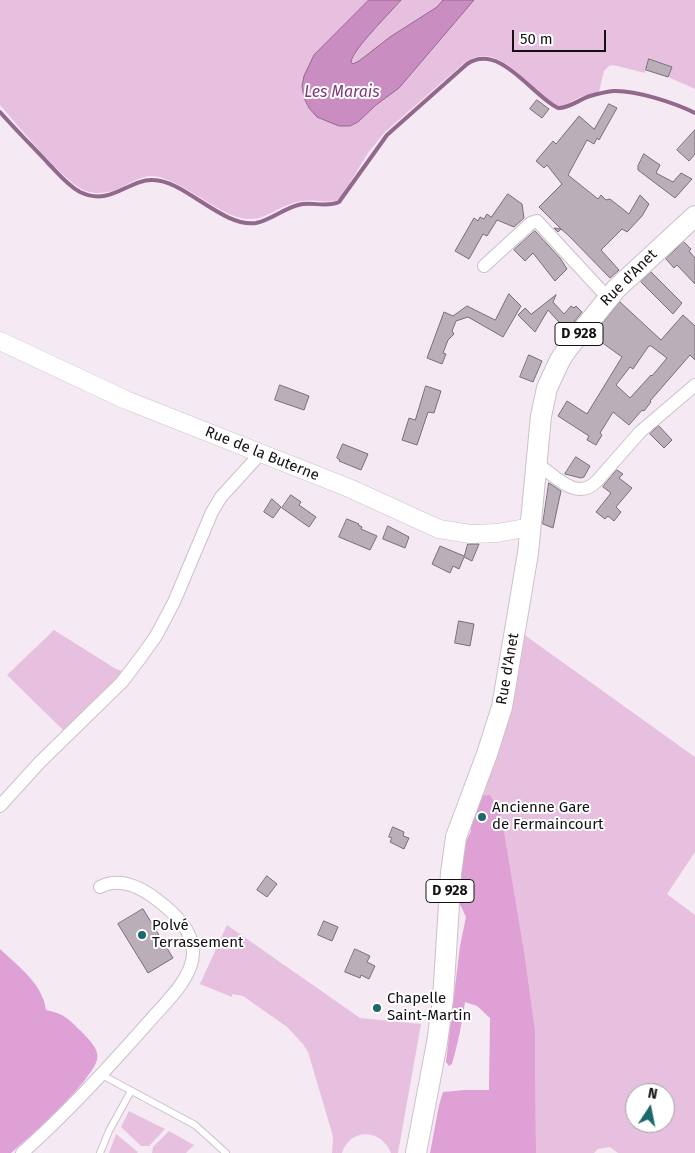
<!DOCTYPE html>
<html>
<head>
<meta charset="utf-8">
<style>
  body { margin:0 }
  #map { position:relative; width:695px; height:1153px; overflow:hidden; background:#f5e9f3; font-family:"Fira Sans",sans-serif }
  canvas { display:block }
  .north { position:absolute; left:625px; top:1083px; width:50px; height:50px; box-sizing:border-box; background:#fff; border:1px solid #a19fa1; border-radius:50%; rotate:11deg; font-size:14px; font-weight:700; line-height:20px; text-align:center; color:#141013 }
  .north::after { content:''; display:block; margin:auto; width:18px; height:22px; background:#1b696d; clip-path:polygon(50% 0,100% 100%,50% 72%,0 100%) }
  .scale { position:absolute; left:512px; top:30px; width:94px; height:22px; box-sizing:border-box; border:2px solid #141013; border-top:0; padding-left:6px; font-size:15px; line-height:18px; white-space:nowrap; color:#141013; -webkit-text-stroke:4px #fff; paint-order:stroke }
</style>
</head>
<body>
<div id="map">
<canvas width="695" height="1153"></canvas>
<div class="north">N</div>
<div class="scale">50 m</div>
</div>
<script>
const g = document.querySelector('canvas').getContext('2d');
g.lineJoin = 'round';
function paint(path, color) { g.fillStyle = color; g.fill(path, 'evenodd'); }
function stroke(path, color, width, dash) { g.strokeStyle = color; g.lineWidth = width; g.lineCap = dash ? 'butt' : 'round'; g.setLineDash(dash || []); g.stroke(path); }
function drawText(font, color, halo, rows, align = 'center') {
  g.font = font + ' "Fira Sans",sans-serif'; g.lineWidth = 4; g.setLineDash([]); g.textBaseline = 'middle'; g.strokeStyle = halo; g.fillStyle = color; for (const [text, x, y, turn = 0] of rows) {
    g.save(); g.translate(x, y); g.rotate((+turn || 0) * Math.PI / 180); g.textAlign = isNaN(turn) ? turn : align; if (halo) g.strokeText(text, 0, 0); g.fillText(text, 0, 0); g.restore();
  }
}
paint(new Path2D(`
  M0,0h695v89l-27,-12 4,-10 -22,-8 -5,14 -32,-8 -4,1 -5,5 -5,21 -19,5 -17,9h-4c-29,-12 -58,-70 -95,-43l-79,69 -17,21 -25,41 -7,7c-11,2 -22,-2 -34,0 -31,5 -39,29 -75,12 -23,-11 -44,-29 -68,-36 -16,-5 -32,9 -46,14 -8,2 -19,3 -27,0 -21,-7 -69,-67 -86,-86z
  M54,630l62,39 6,2 5,-2 -63,62 -57,-56z
  M519,631l176,126v95l-28,42 28,21v238h-77l-8,-6 -12,2 -4,4h-58l-1,-123 -10,-73 -24,-144 -23,-17zM635,1093h30v30h-30z
  M227,925l133,93 61,6 -23,129h-7c-9,-24 -41,-26 -49,0h-10l1,-13 -1,-7 -24,-81 -5,-8 -16,-17 -44,-31 -11,-2v3l-32,-13z
  M129,1111l36,18 -16,17h-8l-20,-19z
  M169,1131l25,14 -8,8h-34l1,-6z
  M116,1134l22,18 -1,1h-28z`), '#e7c0e0');
paint(new Path2D(`
  M490,795l11,18 24,144 10,73 1,123h-106l9,-48 4,-13 22,-2h24l1,-72 -13,-12 -12,-4c-3,21 -7,41 -13,62l-3,2 -3,-4 14,-116 6,-29 -8,-17 3,-48 10,-21 -1,-12 8,-23z
  M0,949c18,17 43,35 46,61 19,4 21,8 35,21 7,8 19,18 16,29 -2,7 -8,14 -12,20 -22,27 -48,50 -74,73h-11z`), '#dea0d5');
const water = new Path2D(`
  M369,0h32c-10,12 -49,50 -50,62l2,2 6,-3 31,-24 47,-30 6,-7h31l-75,88 -23,17 -18,17 -8,4h-11l-22,-9 -8,-9 -5,-10 -2,-12 2,-10 10,-21z`);
paint(water, '#ca8dc1');
stroke(water, '#93688d', 1);
stroke(new Path2D(`
  M0,112c15,17 31,33 47,50 10,10 20,23 33,30 31,15 48,-13 73,-12 31,0 70,48 103,43 15,-3 27,-14 42,-18 13,-4 28,3 41,-3l48,-67 80,-71c33,-22 65,32 91,44 10,1 22,-9 32,-12 7,-2 15,-4 23,-5 23,-1 62,12 82,22`), '#93688d', 4);
const building = new Path2D(`
  M649,59l23,8 -4,10 -22,-7z
  M537,100l12,9 -7,9 -12,-9z
  M609,104l8,4 -18,32 -2,-2 -3,6 -7,-4 -19,35 30,24 3,-4 5,5 4,-1 19,15 11,-19 9,9 -7,12 -15,16 -5,-3 -21,21 18,20 -9,8 -42,-43 -7,-6 -3,3 -4,-4 7,1 -22,-22 23,-23 -15,-19 -3,3 -8,-7 17,-20 3,3 23,-28 15,13z
  M695,130v24l-6,7 -12,-11z
  M644,154l16,11 -4,8 17,9 8,-9 11,6 -17,19 -37,-28v-4z
  M508,194l14,10 2,14 -10,9 -17,-7 -10,16 -4,-2 -14,25 -14,-8 19,-33 4,3 2,-4 4,2 3,-5 4,3z
  M535,231l25,27 7,11 -12,12 -22,-28 -8,8 -11,-11z
  M684,242l7,7 -2,2 6,7v26l-18,-19 -3,3 -8,-9z
  M651,272l31,31 -9,11 -32,-32z
  M509,294l12,12 -18,31 -35,-20 -12,4 -4,10 2,3 -6,6 -5,13 3,1 -4,10 -15,-6 17,-46 9,4 14,-10 28,14z
  M556,295l-3,7 11,12 7,-8 3,2 2,-2 6,6 -15,19 -19,-21 -13,22 -17,-17 7,-7 6,6z
  M620,302l41,38 22,-25 12,11v34l-5,-5 -40,46 1,1 -7,9 -2,-1 -13,15 -16,-13 -13,21 2,2 -6,10 -9,-5 2,-4 -31,-20 9,-15 20,13 35,-57 -29,-21zM651,346l16,12 -15,18 -1,-1 -21,23 -14,-13 14,-18 3,2 15,-22z
  M529,355l13,6 -9,21 -13,-5z
  M280,385l29,11 -5,14 -29,-10z
  M426,386l15,5 -7,22 -6,-1 -11,33 -15,-5 7,-22 6,2z
  M659,426l13,14 -8,8 -14,-14z
  M343,444l25,10 -7,16 -22,-9 1,-1 -3,-2z
  M576,457l14,9 -6,11 -3,1 -16,-4z
  M617,470l6,4 -4,4 13,10 -16,19 5,5 -7,9 -6,-5 -3,3 -9,-7 15,-19 -8,-6z
  M549,483l12,8 -8,37 -10,-4z
  M291,495l10,7 -2,3 17,12 -7,10 -27,-19z
  M272,499l9,8 -8,11 -9,-6z
  M347,519l12,5 -1,1 4,2 -1,2 16,7 -7,14 -31,-13z
  M388,526l21,11 -4,11 -22,-9z
  M468,544h11l-7,17 -8,-4 -5,12 -6,-3 -3,7 -18,-9 8,-18 24,10z
  M459,621l15,3 -4,22 -15,-3z
  M393,827l11,5 -1,4 6,2 -5,11 -14,-7 2,-4 -3,-1z
  M267,876l10,8 -10,13 -10,-7z
  M143,909l30,49 -25,15 -30,-49z
  M324,921l14,6 -6,14 -14,-6z
  M355,949l15,7 -3,6 8,4 -6,13 -8,-4 -1,3 -15,-6z`);
paint(building, '#baafb8');
stroke(building, '#796e77', 1);
const lane = new Path2D(`
  M102,1075l93,50 31,28
  M100,1153l9,-22 22,-40`);
const street = new Path2D(`
  M484,266l47,-43 6,-2 71,77
  M536,463c18,11 40,40 61,18l43,-49 55,-47
  M0,806l40,-44 82,-80 19,-25 15,-21 18,-34 38,-90 9,-15 40,-44
  M22,1153c45,-40 84,-83 124,-128 16,-19 47,-46 47,-72 0,-24 -20,-41 -37,-54 -16,-12 -37,-22 -56,-12`);
const secondary = new Path2D(`
  M0,341l126,59 223,88 90,41 31,5 27,-1 34,-6`);
const primary = new Path2D(`
  M416,1153l21,-110 6,-44 8,-126 5,-36 31,-83 15,-47 26,-154 13,-137 6,-28 13,-28 8,-12 48,-59 79,-73`);
stroke(lane, '#cbc0c9', 8);
stroke(street, '#cbc0c9', 14);
stroke(secondary, '#cbc0c9', 19);
stroke(primary, '#cbc0c9', 22);
stroke(lane, '#fff', 6);
stroke(street, '#fff', 12);
stroke(secondary, '#fff', 18);
stroke(primary, '#fff', 20);
for (const [x, y, r, color] of [
  [482,817,5,"#1b696d"],
  [142,935,5,"#1b696d"],
  [377,1008,5,"#1b696d"]
]) { const dot = new Path2D(); dot.arc(x, y, r, 0, 2 * Math.PI); g.fillStyle = color; g.fill(dot); stroke(dot, '#fff', 2); }
for (const [x, y, w] of [
  [579,334,48],
  [450,891,48]
]) { const box = new Path2D(); box.roundRect(x - w / 2, y - 11.5, w, 23, 4); g.fillStyle = '#fff'; g.fill(box); stroke(box, '#141013', 1); }
drawText('bold 14px', '#141013', null, [
  ["D 928",579,334],
  ["D 928",450,891]
]);
drawText('15px', '#141013', '#fff', [
  ["Rue d'Anet",629,278,-45],
  ["Rue de la Buterne",262,454,22],
  ["Rue d'Anet",508,669,-80]
]);
drawText('15px', '#141013', '#fff', [
  ["Ancienne Gare",492,808],
  ["de Fermaincourt",492,825],
  ["Polvé",152,926],
  ["Terrassement",152,943],
  ["Chapelle",387,999],
  ["Saint-Martin",387,1016]
], 'left');
drawText('italic 16px', '#803778', '#fff', [
  ["Les Marais",342,93]
]);
</script>
</body>
</html>
